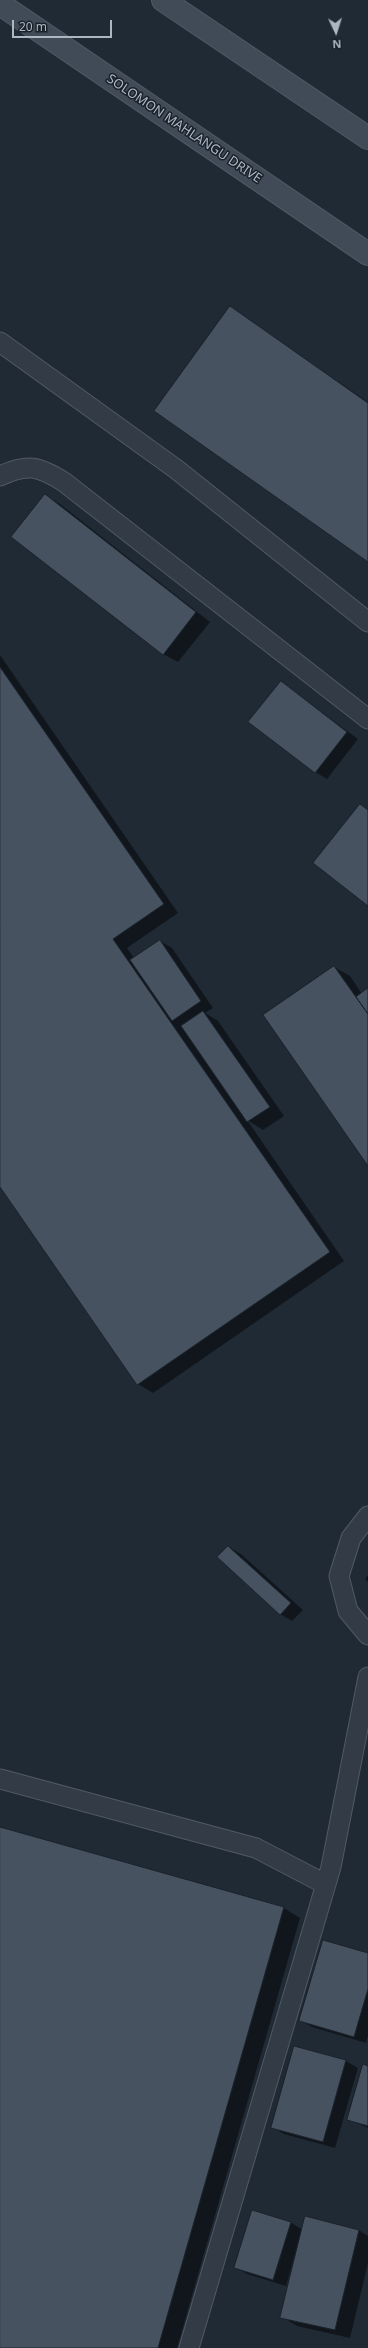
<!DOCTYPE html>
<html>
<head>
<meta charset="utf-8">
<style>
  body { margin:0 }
  #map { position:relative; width:368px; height:2348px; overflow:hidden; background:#202a35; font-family:"Noto Sans",sans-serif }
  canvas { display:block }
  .north { position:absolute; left:316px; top:12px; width:40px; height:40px; -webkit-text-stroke:3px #19212a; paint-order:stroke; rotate:176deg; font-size:11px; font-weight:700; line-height:16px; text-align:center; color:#adb7c3 }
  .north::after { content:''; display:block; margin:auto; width:14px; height:18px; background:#adb7c3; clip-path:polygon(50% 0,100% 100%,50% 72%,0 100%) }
  .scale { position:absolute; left:12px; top:20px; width:100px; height:18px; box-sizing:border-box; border:2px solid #adb7c3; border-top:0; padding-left:5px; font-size:12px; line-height:14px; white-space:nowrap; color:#adb7c3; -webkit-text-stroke:3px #19212a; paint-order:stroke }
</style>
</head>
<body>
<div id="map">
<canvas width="368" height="2348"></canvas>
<div class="north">N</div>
<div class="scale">20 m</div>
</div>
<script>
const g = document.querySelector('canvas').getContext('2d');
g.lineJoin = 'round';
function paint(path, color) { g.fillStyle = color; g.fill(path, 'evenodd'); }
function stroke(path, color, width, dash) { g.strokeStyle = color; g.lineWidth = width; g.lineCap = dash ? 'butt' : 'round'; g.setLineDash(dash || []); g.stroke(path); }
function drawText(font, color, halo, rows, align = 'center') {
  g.font = font + ' "Noto Sans",sans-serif'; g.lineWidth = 3; g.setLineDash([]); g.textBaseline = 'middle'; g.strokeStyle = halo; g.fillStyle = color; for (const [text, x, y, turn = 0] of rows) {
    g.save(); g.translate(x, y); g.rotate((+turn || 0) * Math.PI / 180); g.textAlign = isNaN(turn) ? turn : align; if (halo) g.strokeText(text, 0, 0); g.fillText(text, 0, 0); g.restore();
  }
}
paint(new Path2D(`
  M230,307l138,95v158z
  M45,495l15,9 150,118 -32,40 -15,-8z
  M0,655l178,258 -51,35 7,10 26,-17 12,7 41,60 -8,5 13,8 66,95 -21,14 -16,-10 97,141 -191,132 -15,-9 -138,-198z
  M281,682l77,57 -31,40 -12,-7z
  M334,967l16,9 12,18 6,-4v174z
  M229,1547l12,7 62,56 -11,11 -12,-7z
  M368,1575v7l-3,-3z
  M0,1828l284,80 16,10 -123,430h-177z
  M368,1954v82l-2,7 -54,-16 -12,-7z
  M346,2061l12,7 -23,80 -51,-14 -12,-7z
  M368,2067v61l-20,-9z
  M290,2222l13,8h56l9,6v27l-18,75 -53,-12 -15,-9 15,-63h-2l-9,32 -39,-12 -12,-7z`), '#0007');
const building = new Path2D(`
  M230,306l138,97v159l-214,-151z
  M45,494l151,118 -33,43 -152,-118z
  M0,667l164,237 -51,35 217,313 -193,133 -137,-198z
  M281,681l66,51 -32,41 -67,-51z
  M360,804l8,6v96l-55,-43z
  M160,940l41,61 -29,20 -42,-61z
  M334,966l34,48v152l-105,-151z
  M368,988v26l-12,-17z
  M203,1011l67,96 -23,15 -66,-96z
  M228,1546l63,57 -11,12 -63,-58z
  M0,1827l284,80 -126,441h-158z
  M323,1940l45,13v36l-14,48 -55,-16z
  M294,2046l52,14 -23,82 -52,-14z
  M363,2064l5,2v60l-21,-6z
  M252,2210l39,12 -18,58 -39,-12z
  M305,2216l54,14 -24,100 -55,-12z`);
paint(building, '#46525f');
stroke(building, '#1b232c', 1);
const lane = new Path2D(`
  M0,342l176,127 192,153
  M0,476c27,-13 39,-10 64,6l304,237
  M368,1516l-17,22 -12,38 9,35 20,24
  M0,1779l256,69 69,36
  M189,2348l142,-481 37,-190`);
const secondary = new Path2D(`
  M163,0l205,138
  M0,4l368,250`);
stroke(lane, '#505a64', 21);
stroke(secondary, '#505a64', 24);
stroke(lane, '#333c46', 19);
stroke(secondary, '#414b58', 22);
drawText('13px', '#adb7c3', '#19212a', [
  ["SOLOMON MAHLANGU DRIVE",184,129,34]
]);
</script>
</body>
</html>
